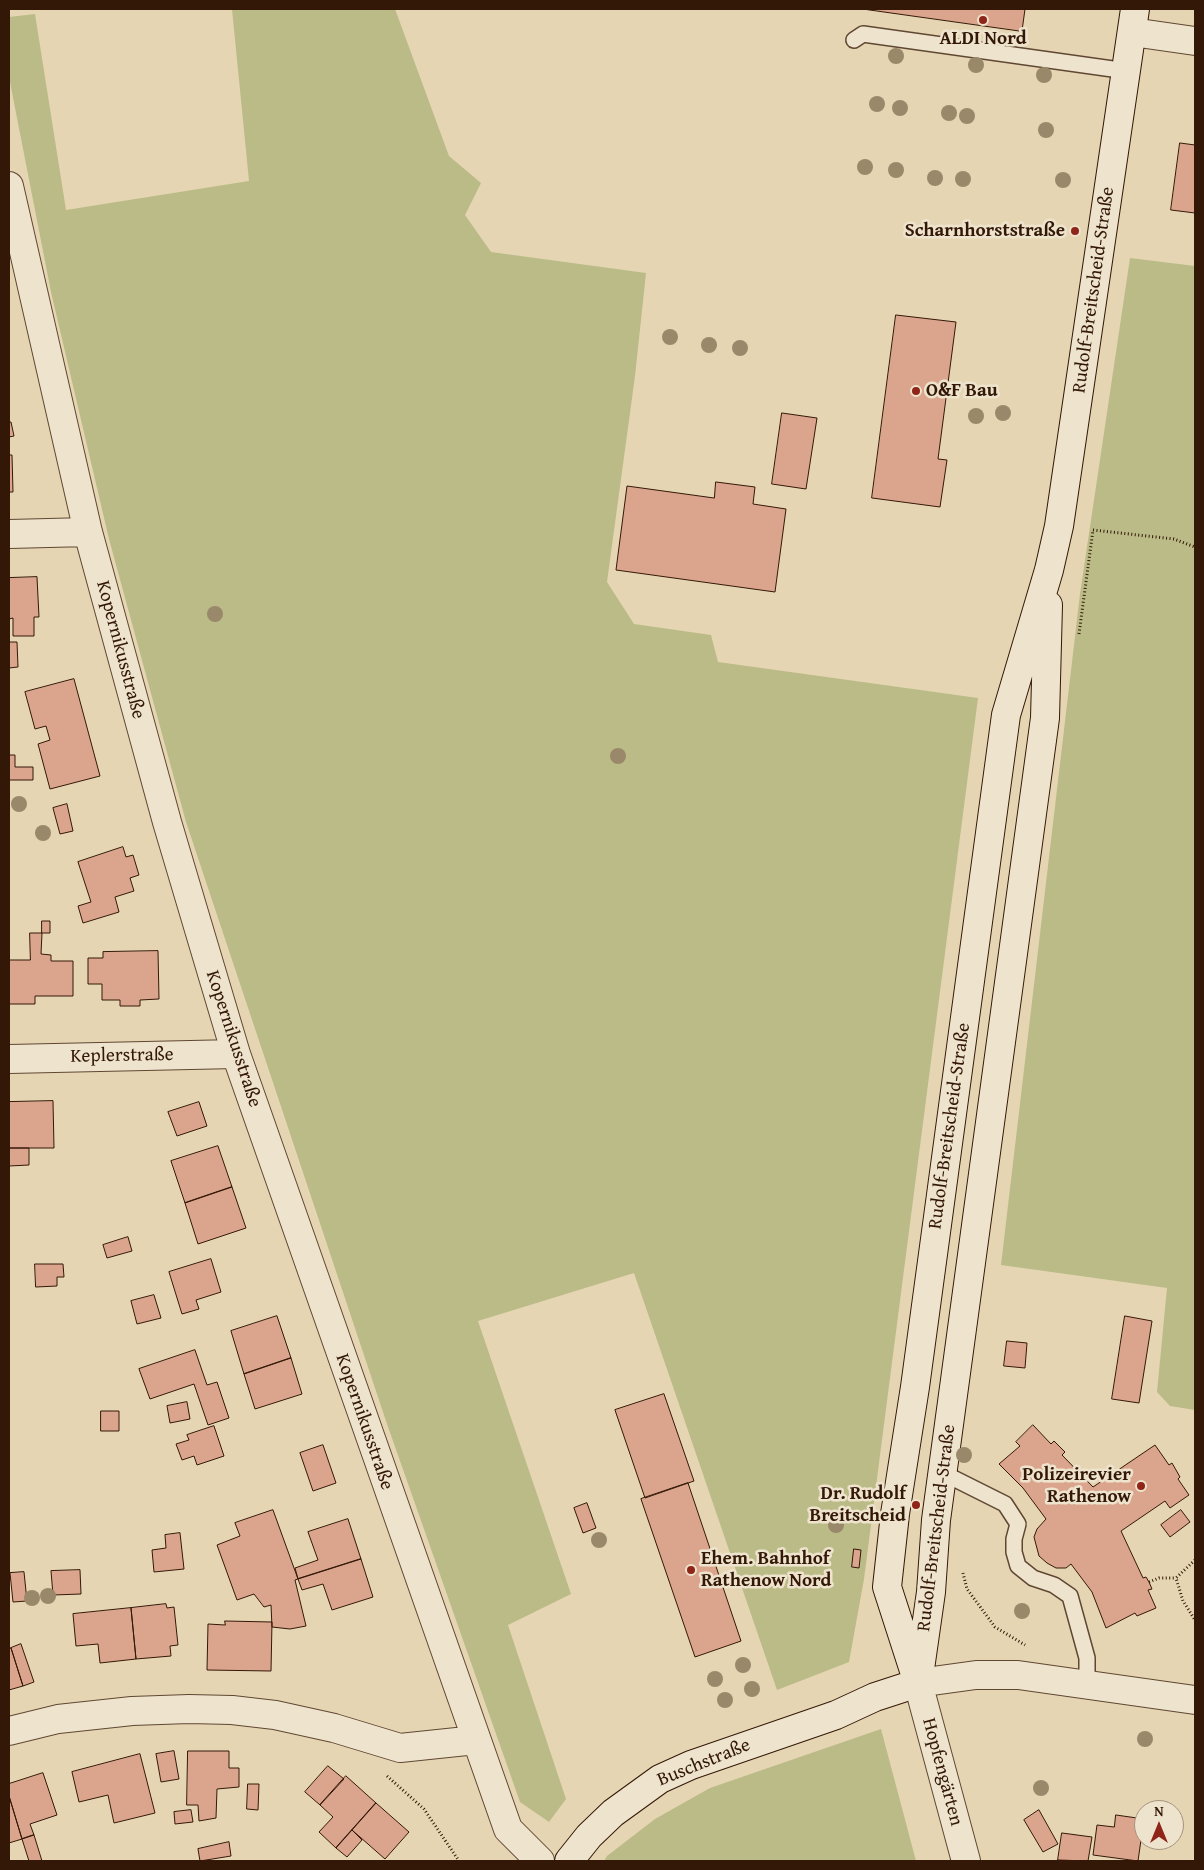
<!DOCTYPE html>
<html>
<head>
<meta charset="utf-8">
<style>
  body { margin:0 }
  #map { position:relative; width:1204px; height:1870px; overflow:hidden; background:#e5d5b3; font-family:"Gentium Book Plus",serif }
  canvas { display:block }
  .frame { position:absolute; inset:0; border:10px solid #341807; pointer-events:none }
  .north { position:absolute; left:1134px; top:1800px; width:50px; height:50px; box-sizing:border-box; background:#eee4ce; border:1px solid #a4927e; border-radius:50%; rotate:0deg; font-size:14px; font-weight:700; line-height:20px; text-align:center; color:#341807 }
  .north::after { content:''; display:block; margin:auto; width:18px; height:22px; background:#8f2418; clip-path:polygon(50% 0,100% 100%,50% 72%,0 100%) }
</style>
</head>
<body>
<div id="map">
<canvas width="1204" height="1870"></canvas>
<div class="frame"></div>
<div class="north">N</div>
</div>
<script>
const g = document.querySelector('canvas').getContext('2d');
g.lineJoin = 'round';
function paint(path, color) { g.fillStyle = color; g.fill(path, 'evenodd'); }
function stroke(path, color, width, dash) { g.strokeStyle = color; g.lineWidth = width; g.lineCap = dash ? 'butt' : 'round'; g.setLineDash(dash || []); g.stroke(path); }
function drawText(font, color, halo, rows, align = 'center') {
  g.font = font + ' "Gentium Book Plus",serif'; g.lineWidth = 5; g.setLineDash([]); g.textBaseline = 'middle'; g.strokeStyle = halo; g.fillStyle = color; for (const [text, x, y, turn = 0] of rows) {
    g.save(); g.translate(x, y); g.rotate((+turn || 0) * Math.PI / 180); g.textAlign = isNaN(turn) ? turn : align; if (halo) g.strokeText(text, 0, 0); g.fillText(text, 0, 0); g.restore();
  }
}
paint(new Path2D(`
  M232,9h163l54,147 32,27 -16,32 26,37 155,21 -11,103 -28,206 27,42 77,11 7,27 260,36 -114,881 -15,83 -72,28 -143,-417 -156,48 93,273 -63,31 58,174 -17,23 -29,-20 -133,-378 -201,-602 -77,-283 -58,-247 -42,-215v-60l26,-3 31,196 183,-29z
  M1130,258l65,8v1144l-25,-4 -13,-14 10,-104 -166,-23 79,-671z
  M881,1729l35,132h-312l3,-5 48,-37 55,-31z`), '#bb8');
const building = new Path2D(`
  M863,9h162l-3,22z
  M1180,143l15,2v68l-24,-3z
  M896,315l60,7 -18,137 9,1 -7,47 -68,-9z
  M782,413l35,5 -11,71 -34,-5z
  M9,422h2l3,14 -5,1z
  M9,455h3l1,37h-4z
  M716,482l39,5 -2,17 33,5 -11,83 -159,-22 11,-84 87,12z
  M37,577l2,40h-5v19h-21v-18l-4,1v-41z
  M9,642h8l1,25 -9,1z
  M74,679l26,97 -50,13 -12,-45 12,-4 -4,-14 -11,3 -10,-37z
  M9,755h6v12h18v13h-24z
  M67,804l6,27 -13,3 -7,-26z
  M123,847l3,10 7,-2 6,20 -9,3 4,13 -19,6 4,15 -36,11 -5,-17 13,-4 -13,-40z
  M42,921h8v12h-8z
  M30,933h12l-1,21 10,1v6h22v35h-38v8h-26v-44h21z
  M158,951l1,48 -19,1v6h-20v-6h-18v-16h-14v-26h15v-6z
  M53,1101l1,47h-45v-46z
  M199,1102l8,24 -30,10 -9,-24z
  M218,1146l14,41 -47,16 -14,-42z
  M9,1148h20v17l-20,1z
  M232,1187l14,41 -48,16 -13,-41z
  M128,1237l4,14 -25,7 -4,-13z
  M211,1259l10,33 -25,8 3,9 -17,5 -13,-42z
  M35,1264h28l1,13h-7v9l-21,1z
  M154,1295l7,23 -24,6 -6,-23z
  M277,1316l14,42 -47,16 -13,-43z
  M1125,1316l27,5 -13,82 -27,-4z
  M1007,1341l20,2 -2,25 -21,-2z
  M195,1350l12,35 10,-3 12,36 -21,7 -14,-41 -44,15 -11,-30z
  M291,1358l11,36 -47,15 -11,-35z
  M664,1394l30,87 -49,17 -30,-88z
  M187,1402l3,17 -20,4 -3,-17z
  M101,1411h18v20h-18z
  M1033,1425l18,19 3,-3 11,11 -3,3 31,32 62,-42 14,20 3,-2 8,14 -2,2 11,16 -19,13 -5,-7 -44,30 22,47 3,-1 3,5 3,7 -4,1 8,18 -19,8 -2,-3 -29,15 -14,-36 -21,-28 -5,4h-10l-9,-5 -8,-7 -5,-19 3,-8 9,-10 -23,-31 -24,-24 21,-18 -4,-4z
  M214,1426l10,30 -27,9 -3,-9 -12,4 -6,-16 13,-4 -2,-5z
  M323,1445l13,38 -23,8 -13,-38z
  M688,1483l53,158 -46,16 -54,-158z
  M587,1503l9,25 -13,5 -9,-25z
  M273,1510l25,69 -3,1 11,46 -16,3 -18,-2 -1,-22 -7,2 -10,-13 -17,6 -20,-55 23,-9 -5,-13z
  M1181,1510l9,12 -20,15 -9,-12z
  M348,1519l13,40 -63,20 -3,-11 23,-8 -10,-28z
  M180,1533l4,36 -30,3 -2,-22 14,-2 -1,-13z
  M854,1549l7,1 -2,18 -7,-1z
  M361,1559l12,38 -41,13 -9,-26 -21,6 -4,-11z
  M80,1570l1,24 -28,1 -2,-24z
  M24,1572l3,29 -14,1 -3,-29z
  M166,1604l1,4 7,-1 4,38 -8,1 1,10 -35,3 -5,-51z
  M131,1608l5,51 -36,4 -2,-19 -22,2 -3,-32z
  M225,1621l47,1 -1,49 -64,-1 1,-46 17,1z
  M21,1644l13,38 -11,4 -12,-38z
  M9,1648h2l12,38 -14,4z
  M174,1751l5,28 -18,3 -5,-28z
  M188,1751h41v17h10v19l-22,2 -1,29 -17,3 -1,-16h-11z
  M140,1754l15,59 -41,10 -6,-28 -29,7 -7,-30z
  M328,1766l16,13 -24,26 -15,-13z
  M43,1773l14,42 -27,9 4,11 -12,4 -13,-43v-12z
  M346,1776l30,27 -40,45 -17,-16 14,-15 -13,-12z
  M248,1784h11l-1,26 -11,-1z
  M9,1796l13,43 -13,4z
  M376,1803l33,29 -24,27 -33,-29z
  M191,1810l2,12 -18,2 -1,-12z
  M1039,1810l19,34 -15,8 -19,-32z
  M1116,1815l28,4 -6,42 -45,-6 4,-30 17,2z
  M352,1830l10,10 -15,17 -11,-9z
  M1062,1833l30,4 -4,24 -30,-1z
  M34,1835l8,26h-13l-7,-22z
  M229,1842l2,14 -31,5 -2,-12z`);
paint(building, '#dba58d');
stroke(building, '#341807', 1);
const lane = new Path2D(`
  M854,40l9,-6 264,37
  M943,1473l62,31 13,20 -4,15v13l4,14 15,12 21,7 16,11 17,62v26`);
const street = new Path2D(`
  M1132,32l63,9
  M9,186l79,346 79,290 69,232 272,775 32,32
  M9,534l79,-2
  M9,1059l227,-5
  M9,1731l49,-12 74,-8 57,-2 43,1 43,5 59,13 66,20 76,-8
  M966,1861l-48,-178 58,-8h42l177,25`);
const secondary = new Path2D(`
  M919,1676l12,-84 5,-72 109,-802 3,-113
  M918,1683l-31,-96 8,-73 20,-127 91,-672 43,-145 10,-44 76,-517
  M569,1861l20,-25 24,-23 47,-34 31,-14 145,-50 39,-18 43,-14`);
stroke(lane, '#604732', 18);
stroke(street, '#604732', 30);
stroke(secondary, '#341807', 30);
stroke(new Path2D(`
  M1093,530l81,9 21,8
  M1079,634l14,-104
  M1195,1560l-19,18 7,23 12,19
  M963,1573l4,16 28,38 30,18
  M1149,1582l10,-4h17
  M387,1776l37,33 35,52`), '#341807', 3, [1, 2.5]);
stroke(lane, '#eee4ce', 15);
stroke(street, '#eee4ce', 28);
stroke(secondary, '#eee4ce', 28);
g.fillStyle = '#9a886a';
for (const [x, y] of [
  [896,56],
  [976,65],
  [1044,75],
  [877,104],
  [900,108],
  [949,113],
  [967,116],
  [1046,130],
  [865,167],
  [896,170],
  [935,178],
  [963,179],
  [1063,180],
  [670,337],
  [709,345],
  [740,348],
  [1003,413],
  [976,416],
  [215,614],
  [618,756],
  [19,804],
  [43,833],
  [964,1455],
  [836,1525],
  [599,1540],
  [48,1596],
  [32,1598],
  [1022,1611],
  [743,1665],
  [715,1679],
  [752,1689],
  [725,1700],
  [1145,1739],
  [1041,1788]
]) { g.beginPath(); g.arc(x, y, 8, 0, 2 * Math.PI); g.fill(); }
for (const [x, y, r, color] of [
  [983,20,5,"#8f2418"],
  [1075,231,5,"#8f2418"],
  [916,391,5,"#8f2418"],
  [1141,1486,5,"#8f2418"],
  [916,1505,5,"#8f2418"],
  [691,1570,5,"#8f2418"]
]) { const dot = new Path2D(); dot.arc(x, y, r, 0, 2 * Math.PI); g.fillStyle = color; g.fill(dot); stroke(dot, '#eee4ce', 2); }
drawText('bold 19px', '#341807', '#eee4ce', [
  ["ALDI Nord",983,39,"center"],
  ["Scharnhorststraße",1065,231],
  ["O&F Bau",926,391,"left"],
  ["Polizeirevier",1131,1475],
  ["Rathenow",1131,1497],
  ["Dr. Rudolf",906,1494],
  ["Breitscheid",906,1516],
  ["Ehem. Bahnhof",701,1559,"left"],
  ["Rathenow Nord",701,1581,"left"]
], 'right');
drawText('19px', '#341807', '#eee4ce', [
  ["Rudolf-Breitscheid-Straße",1094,290,-82],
  ["Kopernikusstraße",120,650,75],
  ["Kopernikusstraße",233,1039,72],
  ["Keplerstraße",122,1056,-1],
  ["Rudolf-Breitscheid-Straße",950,1126,-82],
  ["Kopernikusstraße",364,1422,71],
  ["Rudolf-Breitscheid-Straße",937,1528,-83],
  ["Buschstraße",704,1763,-22],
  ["Hopfengärten",942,1772,75]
]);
</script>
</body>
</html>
